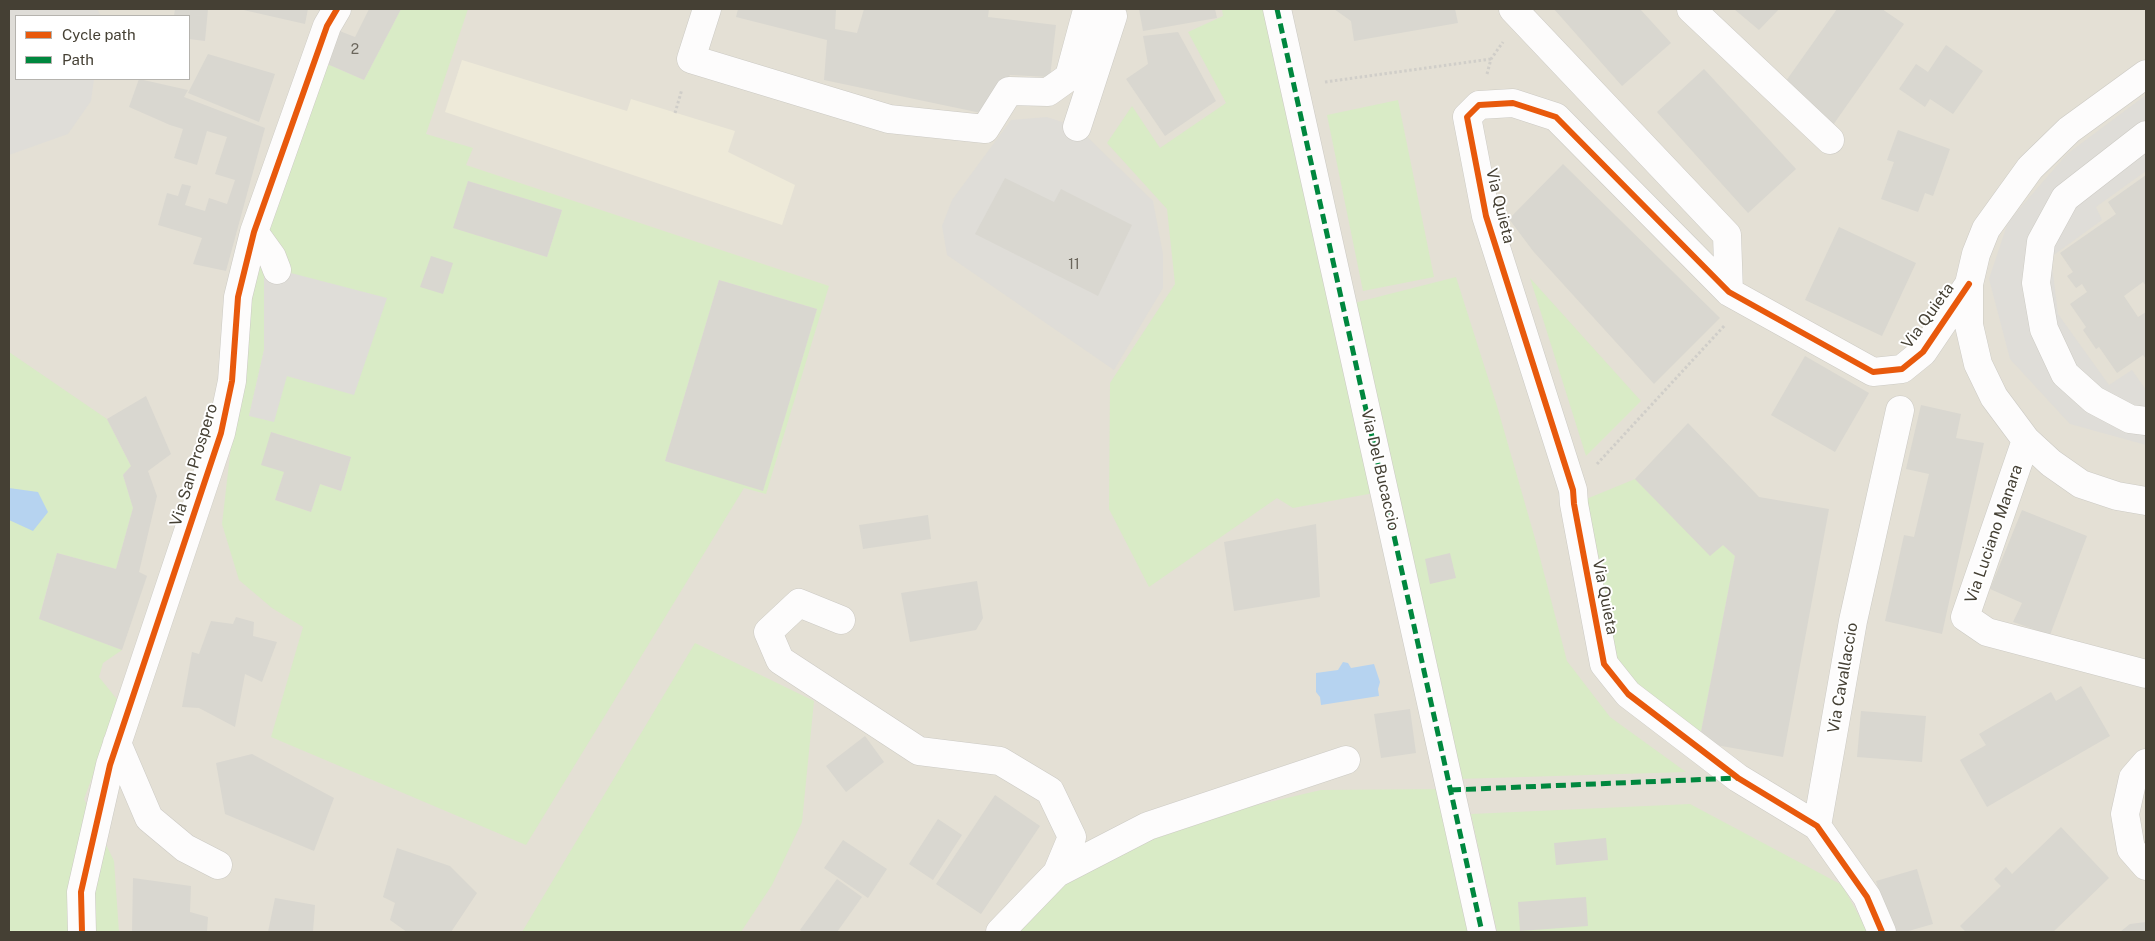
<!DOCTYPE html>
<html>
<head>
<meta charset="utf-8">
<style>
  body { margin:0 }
  #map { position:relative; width:2155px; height:941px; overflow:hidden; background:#f0eee8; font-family:"Public Sans",sans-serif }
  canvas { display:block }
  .frame { position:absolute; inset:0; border:10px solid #454034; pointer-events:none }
  .legend { position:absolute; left:15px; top:15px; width:175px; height:65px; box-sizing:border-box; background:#fff; border:1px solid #b5b3ae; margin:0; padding:6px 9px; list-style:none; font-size:15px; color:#454034 }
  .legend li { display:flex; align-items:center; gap:10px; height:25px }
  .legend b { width:25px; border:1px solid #b5b3ae }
</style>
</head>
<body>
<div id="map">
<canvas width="2155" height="941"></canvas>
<div class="frame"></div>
<ul class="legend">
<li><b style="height:6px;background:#e8590c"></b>Cycle path</li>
<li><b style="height:6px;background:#00873e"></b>Path</li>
</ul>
</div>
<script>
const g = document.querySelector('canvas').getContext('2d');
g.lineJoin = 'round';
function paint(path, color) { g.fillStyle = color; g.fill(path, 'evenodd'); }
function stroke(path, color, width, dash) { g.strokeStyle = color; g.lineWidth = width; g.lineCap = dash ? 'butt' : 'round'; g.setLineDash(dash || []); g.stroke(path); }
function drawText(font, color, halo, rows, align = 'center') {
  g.font = font + ' "Public Sans",sans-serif'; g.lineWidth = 4; g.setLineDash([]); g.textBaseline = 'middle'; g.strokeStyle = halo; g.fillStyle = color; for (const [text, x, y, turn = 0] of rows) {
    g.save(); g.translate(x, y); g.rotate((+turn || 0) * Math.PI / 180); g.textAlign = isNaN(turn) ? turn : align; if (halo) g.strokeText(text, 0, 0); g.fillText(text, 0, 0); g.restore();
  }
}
paint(new Path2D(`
  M9,9h2137v923h-2137zM16,16h173v63h-173z`), '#e4e0d5');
paint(new Path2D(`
  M462,60l165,51 4,-12 104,32 -7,21 67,33 -13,40 -337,-113z`), '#eeead9');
paint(new Path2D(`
  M401,9h67l-42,125 47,14 -7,17 363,121 -63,208 -22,-6 -218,357 -255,-108 32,-110 -31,-19 -33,-28 -17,-56 30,-260 73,-201 39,17zM468,181l94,29 -15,47 -93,-29zM264,266l90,128 -67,-18 -38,40 15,-66zM719,280l98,29 -54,181 -98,-29zM271,432l80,25 -10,34 -21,-7 -9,28 -36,-12 9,-28z
  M1222,9h45l107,484 -81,15 -16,-10 -128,89 -40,-78 1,-126 65,-99 -8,-75 -60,-66 25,-37 28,42 66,-45 -38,-71 35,-16z
  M1398,100l36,177 -71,14 -36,-176z
  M1456,277l41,129 37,129 33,126 43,56 76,55 -228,7 -104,-476z
  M1530,278l111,123 -55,55z
  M9,352l98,67 24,47 -8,9 10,33 -17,61 -59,-16 -18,65 83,32 -19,13 -4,14 21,26 -36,96 30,62 5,71h-110z
  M1635,479l75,76 13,-10 12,11 -36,186 -95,-78 -30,-160z
  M695,643l119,58 -12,121 -30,63 -31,47h-219z
  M1444,789l30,143h-463l34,-47 87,-51 189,-44z
  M1690,804l152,81 26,47h-371l-26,-118z`), '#d9ebc6');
paint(new Path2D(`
  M9,9h88l4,7h-85v63h78l-3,22 -23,33 -59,21z
  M2146,95v76l-50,36 6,13 -51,37 7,57 51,71 23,-15 14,20v55l-76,-21 -60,-65 -21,-80 19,-57 59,-68z
  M1047,117l30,10 76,74 10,53v34l-49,82 -167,-115 -5,-29 10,-26 59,-80z
  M264,266l123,32 -33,97 -67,-19 -13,46 -25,-6 15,-66z`), '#dfddd8');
paint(new Path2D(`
  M9,488l29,4 10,20 -15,19 -24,-11z
  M1343,662l5,1 3,5 23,-4 6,18 -2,7 1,7 -58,9 -1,-8 -4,-5v-19l22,-3z`), '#b6d3f0');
paint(new Path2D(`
  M175,9h33l-3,32 -16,-2v-23h-15z
  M239,9h69l-3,15z
  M369,9h32l-37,71 -39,-17 12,-33 18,7z
  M738,9h98l-1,20 22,4 7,-24h125l-1,8 68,8 -6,52 -40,-2 -29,38 -157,-33 3,-40 -91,-23z
  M1139,9h76l2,9 -74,13z
  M1334,9h121l3,14 -104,18 -3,-20z
  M1554,9h86l31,34 -49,43z
  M1734,9h45l-20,21z
  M1837,9h45l22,15 -71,101 -52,-37z
  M1178,32l38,69 -51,35 -39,-57 22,-15 -5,-28z
  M1946,45l37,26 -30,43 -23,-15 -5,8 -26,-18 17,-25 12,8z
  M208,54l67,20 -16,48 -71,-29z
  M1704,69l92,100 -48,44 -91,-101z
  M139,79l49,11 -4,7 81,31 -39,143 -33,-7 9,-26 -44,-13 9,-32 11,3 4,-12 9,2 -6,19 20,6 4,-13 18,6 8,-24 -20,-6 12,-37 -20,-6 -10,34 -23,-7 9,-29 -13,-4 -41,-18z
  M1898,130l52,19 -17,47 -8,-3 -7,19 -37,-13 13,-37 -7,-2z
  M1563,164l157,154 -66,66 -121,-133 -24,-32z
  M2146,175v111l-3,-4 -19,14 14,21 8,-5v47l-3,-4 -26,18 -18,-26 -3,2 -13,-19 3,-3 -16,-23 17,-12 -5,-8 -6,4 -9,-12 6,-4 -13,-19 56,-39 -8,-12z
  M1005,178l49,24 7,-13 71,36 -34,71 -123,-62z
  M468,181l94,29 -15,47 -94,-29z
  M1839,227l77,36 -34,73 -77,-36z
  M431,256l22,7 -10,31 -23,-7z
  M719,280l98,29 -54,182 -98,-30z
  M1805,356l64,37 -34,59 -64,-37z
  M146,396l25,58 -23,17 9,25 -18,76 8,4 -25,74 -83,-31 18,-66 59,16 17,-61 -10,-33 8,-9 -24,-47z
  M1921,405l40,9 -5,24 28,5 -42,191 -57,-13 19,-86 10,2 15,-63 -23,-5z
  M1688,423l71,74 70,12 -46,248 -84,-15 36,-186 -12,-11 -13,11 -75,-77z
  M271,432l80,25 -10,34 -21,-7 -9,28 -36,-12 9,-28 -23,-7z
  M2022,510l65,26 -37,99 -37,-13 9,-19 -32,-14z
  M928,515l3,24 -68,10 -4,-24z
  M1316,524l4,73 -86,14 -10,-69z
  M1450,553l6,25 -26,6 -5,-25z
  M977,581l6,37 -7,12 -66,12 -9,-49z
  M236,617l18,5 -1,14 24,6 -15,40 -17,-8 -10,53 -36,-19 -17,-1 10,-55 7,2 12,-33 22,3z
  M2081,686l29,50 -123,71 -27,-47 26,-15 -7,-11 72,-42 5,9z
  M1410,709l6,44 -35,5 -7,-44z
  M1861,711l65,5 -4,46 -65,-5z
  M865,736l19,26 -38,30 -20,-26z
  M252,754l82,44 -20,53 -89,-37 -9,-51z
  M995,795l45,31 -59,88 -45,-30z
  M938,819l24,16 -29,45 -24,-16z
  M2061,827l48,51 -56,54h-87l-6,-6 41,-40 -7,-7 12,-12 6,7z
  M1606,838l2,22 -52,5 -2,-22z
  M843,840l44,29 -19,29 -44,-30z
  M397,848l53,18 27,27 -26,39h-44l-17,-12 5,-17 -12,-6z
  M1917,869l16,55 -28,8h-15l-14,-51z
  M133,878l58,8 -1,26 18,5 -1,15h-75z
  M837,879l25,18 -25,35h-34l-3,-2z
  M1586,897l2,29 -68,5 -2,-29z
  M275,898l40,7 -2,27h-45z
  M2146,922v10h-26l10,-8z`), '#d9d7d0');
const minor = new Path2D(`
  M707,9l-16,50 198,60 96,10 24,-38 39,1 21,-15 17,-63 5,-5
  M1277,9l205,923
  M1513,9l214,226 2,57
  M1691,9l139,131
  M2146,74l-77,56 -39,38 -44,61 -10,25 -7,30v41l9,39 16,33 32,43 25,23 30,21 36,12 29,5
  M1077,127l36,-111 -4,-7
  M2146,135l-81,63 -24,44 -5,41 8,46 21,45 29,26 36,19 16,2
  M254,232l18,25 5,13
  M2026,440l-61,177 22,15 159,42
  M841,620l-42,-17 -31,29 12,28 139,91 81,10 50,30 22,46 -15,36
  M117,743l32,75 36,30 33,17
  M2146,763l-13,15 -8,36 6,35 15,17
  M1817,826l36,-205 47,-211
  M82,932l-1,-40 29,-127 111,-332 11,-52 6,-84 16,-65 73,-206 10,-17
  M1000,932l57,-59 91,-47 198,-66
  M1882,932l-15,-35 -50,-71 -79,-48 -110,-84 -24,-30 -30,-160 -1,-14 -87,-274 -19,-99 12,-12 34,-2 43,14 173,175 144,80 29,-3 21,-17 46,-68`);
stroke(minor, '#cccac4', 29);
stroke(new Path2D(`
  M1487,74l4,-15 12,-17
  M1325,82l166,-23
  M675,113l7,-24
  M1597,464l128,-139`), '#d0cec9', 3, [2.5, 2.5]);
stroke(minor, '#fdfcfc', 28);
stroke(new Path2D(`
  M1277,9l205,923
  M1451,790l287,-12`), '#00873e', 5, [10, 5]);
stroke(new Path2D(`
  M82,932l-1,-40 29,-127 111,-332 11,-52 6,-84 16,-65 73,-206 10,-17
  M1882,932l-15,-35 -50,-71 -79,-48 -110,-84 -24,-30 -30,-160 -1,-14 -87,-274 -19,-99 12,-12 34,-2 43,14 173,175 144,80 29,-3 21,-17 46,-68`), '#e8590c', 6);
drawText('14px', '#6b665c', null, [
  ["2",355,50],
  ["11",1074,265]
]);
drawText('16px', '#454034', '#fff', [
  ["Via Quieta",1500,206,76],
  ["Via Quieta",1928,316,-54],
  ["Via San Prospero",194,465,-73],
  ["Via Del Bucaccio",1380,470,77],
  ["Via Luciano Manara",1994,534,-71],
  ["Via Quieta",1605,597,79],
  ["Via Cavallaccio",1843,678,-80]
]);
</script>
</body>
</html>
